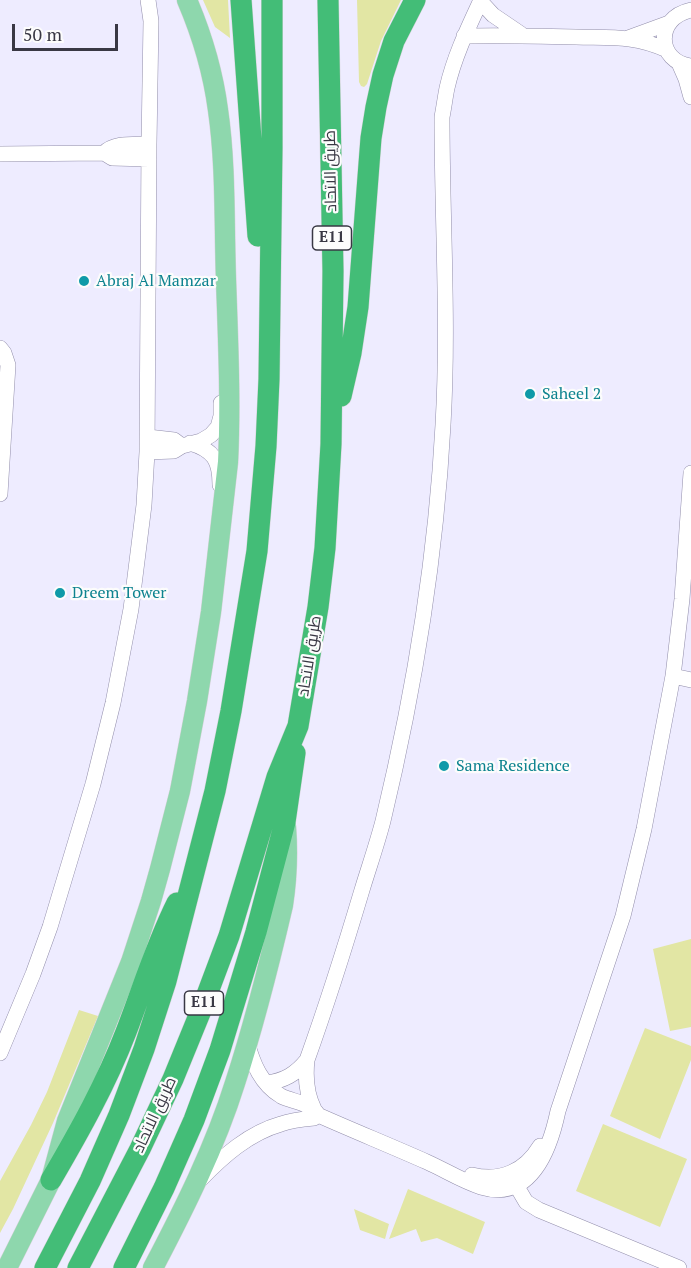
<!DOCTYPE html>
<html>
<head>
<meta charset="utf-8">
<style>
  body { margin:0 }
  #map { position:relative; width:691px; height:1268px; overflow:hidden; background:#eeecff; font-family:"PT Serif",serif }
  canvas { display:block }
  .scale { position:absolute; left:12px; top:24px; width:106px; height:27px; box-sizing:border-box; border:3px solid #393844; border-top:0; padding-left:8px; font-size:18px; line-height:21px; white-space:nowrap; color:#393844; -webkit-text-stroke:4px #fcfcfc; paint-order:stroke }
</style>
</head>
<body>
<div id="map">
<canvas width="691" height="1268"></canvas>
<div class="scale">50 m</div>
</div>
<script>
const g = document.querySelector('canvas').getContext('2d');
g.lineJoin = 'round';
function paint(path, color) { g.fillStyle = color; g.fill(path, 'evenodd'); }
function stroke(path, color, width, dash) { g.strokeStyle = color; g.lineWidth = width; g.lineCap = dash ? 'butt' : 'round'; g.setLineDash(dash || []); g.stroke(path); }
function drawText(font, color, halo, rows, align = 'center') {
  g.font = font + ' "PT Serif",Cairo,serif'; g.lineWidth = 4.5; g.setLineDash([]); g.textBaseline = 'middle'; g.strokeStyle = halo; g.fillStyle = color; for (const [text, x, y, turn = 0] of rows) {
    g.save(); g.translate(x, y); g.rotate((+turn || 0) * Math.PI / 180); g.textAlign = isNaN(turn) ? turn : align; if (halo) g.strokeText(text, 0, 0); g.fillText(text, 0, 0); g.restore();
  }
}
paint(new Path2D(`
  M203,0h25l2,38 -15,-11z
  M357,0h44l-20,41 -14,43 -3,3 -3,-1 -2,-4z
  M691,939v88l-21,4 -17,-82z
  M79,1010l19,6 -45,107 -40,86 -13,24v-52l31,-56 16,-33z
  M645,1028l46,18v14l-31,79 -50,-23z
  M603,1124l84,35 -27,68 -84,-36z
  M408,1189l77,33 -12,32 -36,-16 -16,4 -5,-13 -27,10z
  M354,1209l35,15 -4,15 -25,-9z`), '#e2e6a4');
const minor = new Path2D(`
  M481,2l12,13 28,19
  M691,10c-37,8 -34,52 0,56
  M464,36c37,-1 75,0 112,1 34,1 58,-2 91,13
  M628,38l41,-15
  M679,63l7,16 5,18
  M104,153c11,-11 30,-8 45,-9
  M0,154l104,-1 8,5 37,1
  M0,348l4,5 4,12 -8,129
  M148,437l26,3 8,6
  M190,443c24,7 30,18 30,42
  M147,452l27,-1 8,-5 19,-5 10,-6 7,-8 3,-11v-13
  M673,676l18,4
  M247,1042c6,22 14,42 34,54 12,6 31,7 37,19 36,16 73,31 109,47 18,8 35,19 54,25 50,15 69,-38 77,-76l65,-195 21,-87 29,-153 9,-77 9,-126
  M0,1053l33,-79 17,-47 43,-143 20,-81 18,-94 13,-104 3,-53 2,-308 2,-123 -3,-21
  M266,1083c18,-2 30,-9 41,-23
  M314,1109c-8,-16 -9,-31 -7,-49 20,-56 38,-113 55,-170 7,-23 15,-46 21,-69 31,-129 53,-263 60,-396 6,-102 -1,-205 -1,-308 2,-10 3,-19 5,-29 7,-31 21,-60 34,-88
  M472,1175c29,7 53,-4 68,-29
  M200,1180c23,-24 49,-47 81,-56 11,-4 22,-5 33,-6l4,-3
  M516,1185l10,17 13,8 140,58`);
const major = new Path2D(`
  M7,1268l44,-88 16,-59 64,-159 20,-61 9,-32 20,-78 17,-90 14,-89 17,-150c3,-61 0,-122 -2,-183 -2,-56 0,-114 -8,-169 -5,-38 -16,-75 -31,-110
  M153,1268c31,-59 62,-121 82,-185 19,-58 34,-118 48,-178 4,-26 5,-51 3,-78`);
const highway = new Path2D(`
  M241,0l17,236
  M341,396l10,-43 7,-46 13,-169 5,-31 7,-32 11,-34 21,-41
  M51,1180c28,-48 55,-96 75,-148 17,-44 30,-87 51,-129
  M45,1268l45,-87 29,-66 25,-66 22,-68 49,-190 16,-80 26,-160 9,-105 3,-67 3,-232v-147
  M78,1268l62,-119 33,-70 29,-71 27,-72 48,-159 21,-51 20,-119 7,-59 6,-104 2,-173 -5,-271
  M124,1268l40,-80 30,-68 26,-70 36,-118 29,-110 10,-69`);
stroke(minor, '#928eab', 16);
stroke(major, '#d3d3d6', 21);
stroke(highway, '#d3d3d6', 22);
stroke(minor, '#fff', 15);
stroke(major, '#8ed7ad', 20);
stroke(highway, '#43bd77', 21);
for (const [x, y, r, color] of [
  [84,281,6,"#0f9aa8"],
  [530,394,6,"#0f9aa8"],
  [60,593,6,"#0f9aa8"],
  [444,766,6,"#0f9aa8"]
]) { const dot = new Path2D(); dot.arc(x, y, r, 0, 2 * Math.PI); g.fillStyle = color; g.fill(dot); stroke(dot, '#fcfcfc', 2); }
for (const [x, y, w] of [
  [332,238,39],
  [204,1003,39]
]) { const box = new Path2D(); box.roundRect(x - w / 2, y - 12, w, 24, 4.5); g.fillStyle = '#fcfcfc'; g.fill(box); stroke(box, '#393844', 1.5); }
drawText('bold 15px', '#393844', null, [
  ["E11",332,238],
  ["E11",204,1003]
]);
drawText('16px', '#393844', '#fcfcfc', [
  ["طريق الاتحاد",331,171,-91],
  ["طريق الاتحاد",310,656,-81],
  ["طريق الاتحاد",155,1115,-65]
]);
drawText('16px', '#0d838f', '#fcfcfc', [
  ["Abraj Al Mamzar",96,281],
  ["Saheel 2",542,394],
  ["Dreem Tower",72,593],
  ["Sama Residence",456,766]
], 'left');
</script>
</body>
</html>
